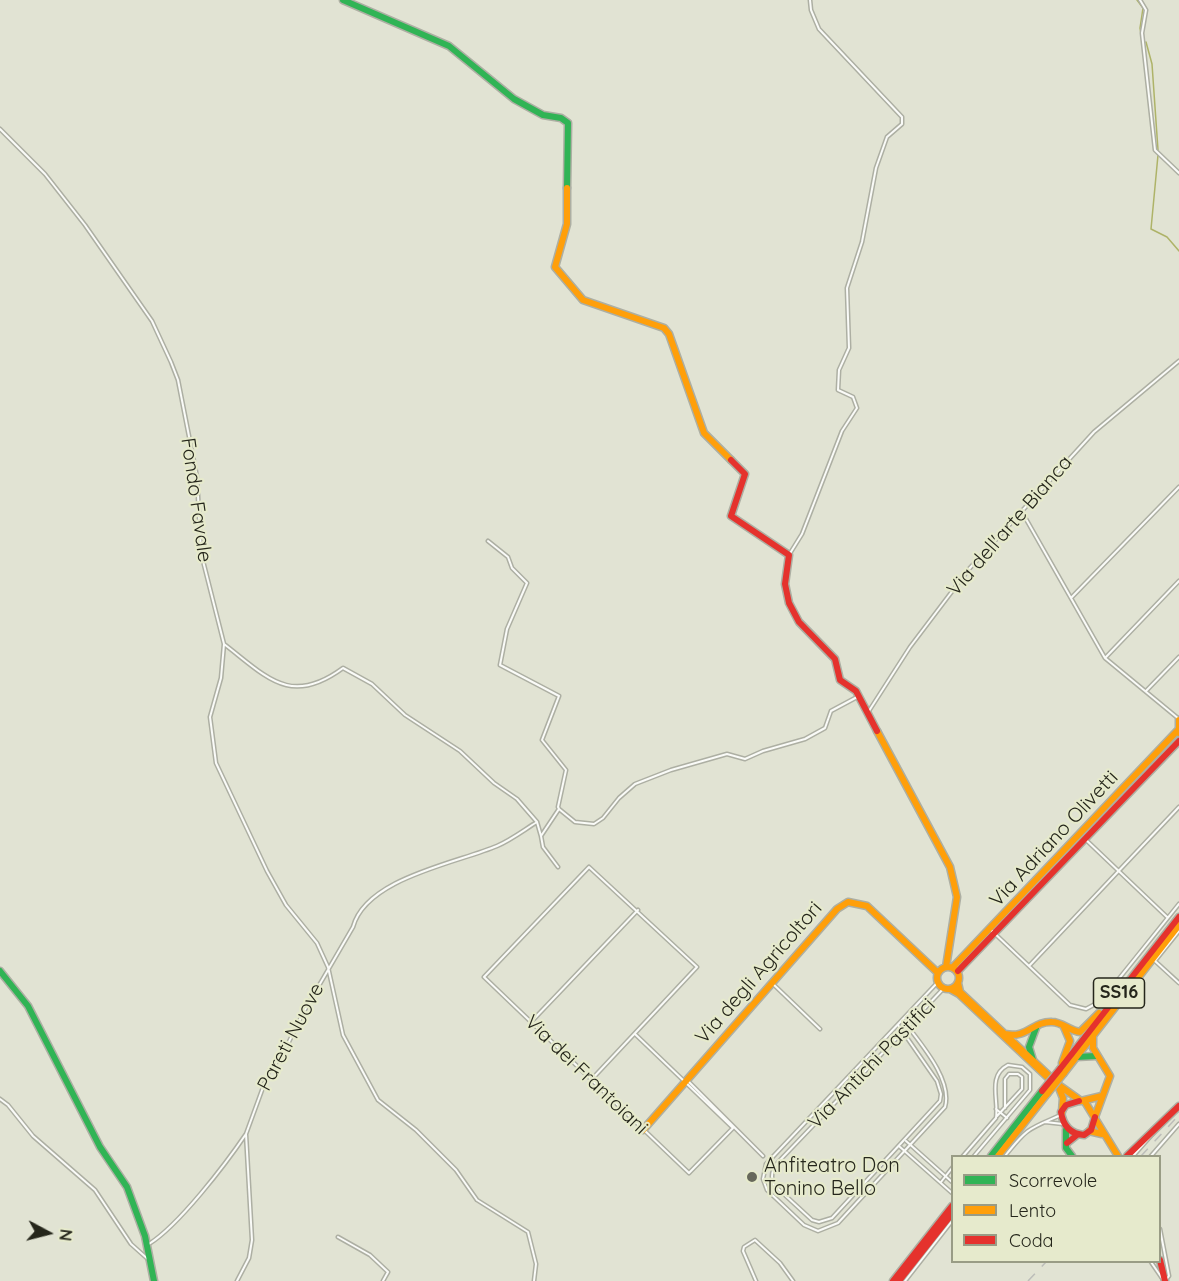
<!DOCTYPE html>
<html>
<head>
<meta charset="utf-8">
<style>
  body { margin:0 }
  #map { position:relative; width:1179px; height:1281px; overflow:hidden; background:#e1e3d3; font-family:Quicksand,sans-serif }
  canvas { display:block }
  .legend { position:absolute; left:951px; top:1155px; width:210px; height:108px; box-sizing:border-box; background:#e6eacc; border:2px solid #999c85; margin:0; padding:8px 10px; list-style:none; font-size:18px; color:#25261b }
  .legend li { display:flex; align-items:center; gap:12px; height:30px }
  .legend b { width:30px; border:2px solid #999c85 }
  .north { position:absolute; left:18px; top:1203px; width:60px; height:60px; -webkit-text-stroke:4px #e6eacc; paint-order:stroke; rotate:97deg; font-size:16px; font-weight:700; line-height:24px; text-align:center; color:#25261b }
  .north::after { content:''; display:block; margin:auto; width:21px; height:27px; background:#25261b; clip-path:polygon(50% 0,100% 100%,50% 72%,0 100%) }
</style>
</head>
<body>
<div id="map">
<canvas width="1179" height="1281"></canvas>
<ul class="legend">
<li><b style="height:8px;background:#30b455"></b>Scorrevole</li>
<li><b style="height:8px;background:#ff9f0a"></b>Lento</li>
<li><b style="height:8px;background:#e5322d"></b>Coda</li>
</ul>
<div class="north">N</div>
</div>
<script>
const g = document.querySelector('canvas').getContext('2d');
g.lineJoin = 'round';
function stroke(path, color, width, dash) { g.strokeStyle = color; g.lineWidth = width; g.lineCap = dash ? 'butt' : 'round'; g.setLineDash(dash || []); g.stroke(path); }
function drawText(font, color, halo, rows, align = 'center') {
  g.font = font + ' Quicksand,sans-serif'; g.lineWidth = 4.5; g.setLineDash([]); g.textBaseline = 'middle'; g.strokeStyle = halo; g.fillStyle = color; for (const [text, x, y, turn = 0] of rows) {
    g.save(); g.translate(x, y); g.rotate((+turn || 0) * Math.PI / 180); g.textAlign = isNaN(turn) ? turn : align; if (halo) g.strokeText(text, 0, 0); g.fillText(text, 0, 0); g.restore();
  }
}
stroke(new Path2D(`
  M1137,0l6,8 -3,20 2,11
  M1146,42l6,22 6,86
  M1158,155l-7,74 16,8 12,14`), '#aeb368', 1.5);
const street = new Path2D(`
  M1140,0l6,10 -4,23 13,117 24,23
  M0,129l45,45 40,51 67,96 19,41 7,18 19,97 4,76 23,91 -3,34 -11,39 6,46 51,108 19,34 31,38 11,24 15,68 35,65 38,30 40,40 21,30 51,32 8,32 -2,17
  M1022,512l83,146 74,61
  M488,541l20,16 4,11 15,15 -20,46 -7,36 59,31 -17,44 24,30 -8,37 1,2
  M789,555l13,-21 40,-103 15,-23 -4,-11 -15,-7 1,-20 10,-22 -2,-60 15,-46 14,-74 11,-31 15,-13v-7l-83,-88 -8,-19 -1,-10
  M1071,598l108,-111
  M224,644c43,33 66,63 119,24l29,16 33,31 55,36 34,32 23,16 20,23
  M1106,657l73,-76
  M1146,691l33,-34
  M867,714l43,-67 59,-78 125,-137 85,-71
  M541,836l2,11 15,20
  M1084,838l83,79
  M991,930l79,75 16,4 15,-8 78,-97
  M1179,931l-24,30 24,22
  M1029,966l150,-159
  M772,983l48,46
  M903,1020c16,22 50,59 42,87l-107,116 -20,8 -14,-6 -37,-35 -4,-11 3,-15 172,-182
  M532,1021l106,-111
  M898,1025l5,7 34,49 4,13 -1,7 -108,117 -13,4 -7,-2 -38,-35c-5,-11 0,-19 8,-27l112,-117 14,-15 36,-38
  M592,1079l105,-112 -108,-100 -105,110 205,196 44,-45 -98,-94
  M687,1080l76,76
  M0,1099l8,6 25,31 62,54 36,54 19,17
  M996,1109l11,9
  M997,1116l25,-27v-12l-4,-3h-9l-4,5v29
  M1045,1122l18,2
  M906,1141l46,41
  M900,1147l52,46
  M963,1156l33,-38c3,-19 -9,-42 12,-53l14,2 8,7v16l-56,66
  M1005,1156c23,-29 24,-27 56,-41
  M1133,1156l23,-26
  M1151,1156l28,-32
  M941,1182l11,-14
  M1160,1229l9,47 -4,5
  M338,1237l32,18 18,17 -5,9
  M149,1244c30,-19 76,-79 97,-110
  M1151,1262l13,19
  M237,1281l12,-23 3,-18 -6,-106 23,-63 13,-15 21,-43 50,-86c13,-49 104,-64 144,-81 14,-6 27,-16 40,-24l4,14 18,-27 16,13 19,2 9,-6 16,-20 16,-14 36,-14 56,-16 18,5 18,-8 42,-12 20,-11 6,-17 28,-15
  M756,1281l-13,-30 1,-4 11,-7 25,23 13,18
  M905,1281l47,-60`);
const fast = new Path2D(`
  M343,0l106,46 65,53 29,16 18,3 7,5 -1,65
  M0,971l28,35 72,141 27,40 18,49 9,45
  M1076,1057l20,-1
  M1033,1060l-4,-13 7,-19
  M1066,1130v18l6,8
  M991,1156l51,-65`);
const slow = new Path2D(`
  M567,188v36l-12,43 28,33 81,28 5,6 35,99 27,27
  M1179,720v13
  M877,731l73,136 7,30 -11,70
  M937 978a11 11 0 1 1 22 0a11 11 0 1 1-22 0Z
  M953,967l225,-237
  M958,983l2,9 100,94 21,15
  M950,989l9,5 100,94 4,10 -1,14
  M1005,1034c22,5 28,-13 47,-12 10,0 18,9 28,10l19,-19
  M1093,1037v11l17,28 -15,41
  M1062,1063l8,-22 -6,-14
  M1064,1073l115,-148
  M1081,1101l21,-5
  M1085,1102l33,54
  M643,1130l194,-221 11,-7 19,4 71,67
  M1089,1131l13,3
  M998,1156l49,-62`);
const jam = new Path2D(`
  M731,460l14,14 -14,42 58,39 -4,29 4,19 10,19 36,37 5,21 16,11 21,40
  M958,971l221,-230
  M1060,1069l119,-152
  M1079,1101l-13,4 -5,7c2,14 9,22 23,23l7,-5 4,-13
  M1067,1143l10,-8
  M1127,1156l52,-50
  M1160,1260l5,21
  M893,1281l59,-75
  M899,1281l53,-67`);
stroke(street, '#adafa3', 5);
stroke(fast, '#adafa3', 9);
stroke(slow, '#adafa3', 9);
stroke(jam, '#adafa3', 9);
stroke(street, '#fafbf8', 2);
stroke(fast, '#30b455', 6);
stroke(slow, '#ff9f0a', 6);
stroke(jam, '#e5322d', 6);
stroke(new Path2D(`
  M1141,1156l38,-41
  M1028,1281l18,-19`), '#bcbdb9', 1.5, [10, 10]);
const slowBridge = new Path2D(`
  M1047,1094l17,-21`);
const jamBridge = new Path2D(`
  M1042,1091l18,-22`);
stroke(slowBridge, '#adafa3', 9, []);
stroke(jamBridge, '#adafa3', 9, []);
stroke(slowBridge, '#ff9f0a', 6);
stroke(jamBridge, '#e5322d', 6);
for (const [x, y, r, color] of [
  [752,1177,6,"#67685b"]
]) { const dot = new Path2D(); dot.arc(x, y, r, 0, 2 * Math.PI); g.fillStyle = color; g.fill(dot); stroke(dot, '#e6eacc', 2); }
for (const [x, y, w] of [
  [1119,993,51]
]) { const box = new Path2D(); box.roundRect(x - w / 2, y - 15, w, 30, 4.5); g.fillStyle = '#e6eacc'; g.fill(box); stroke(box, '#25261b', 1.5); }
drawText('bold 18px', '#25261b', null, [
  ["SS16",1119,993]
]);
drawText('20px', '#25261b', '#e6eacc', [
  ["Fondo Favale",196,500,82],
  ["Via dell'arte Bianca",1010,526,-49],
  ["Via Adriano Olivetti",1054,839,-47],
  ["Via degli Agricoltori",759,973,-49],
  ["Pareti Nuove",291,1037,-62],
  ["Via Antichi Pastifici",872,1064,-46],
  ["Via dei Frantoiani",586,1075,44]
]);
drawText('20px', '#25261b', '#e6eacc', [
  ["Anfiteatro Don",764,1166],
  ["Tonino Bello",764,1189]
], 'left');
</script>
</body>
</html>
